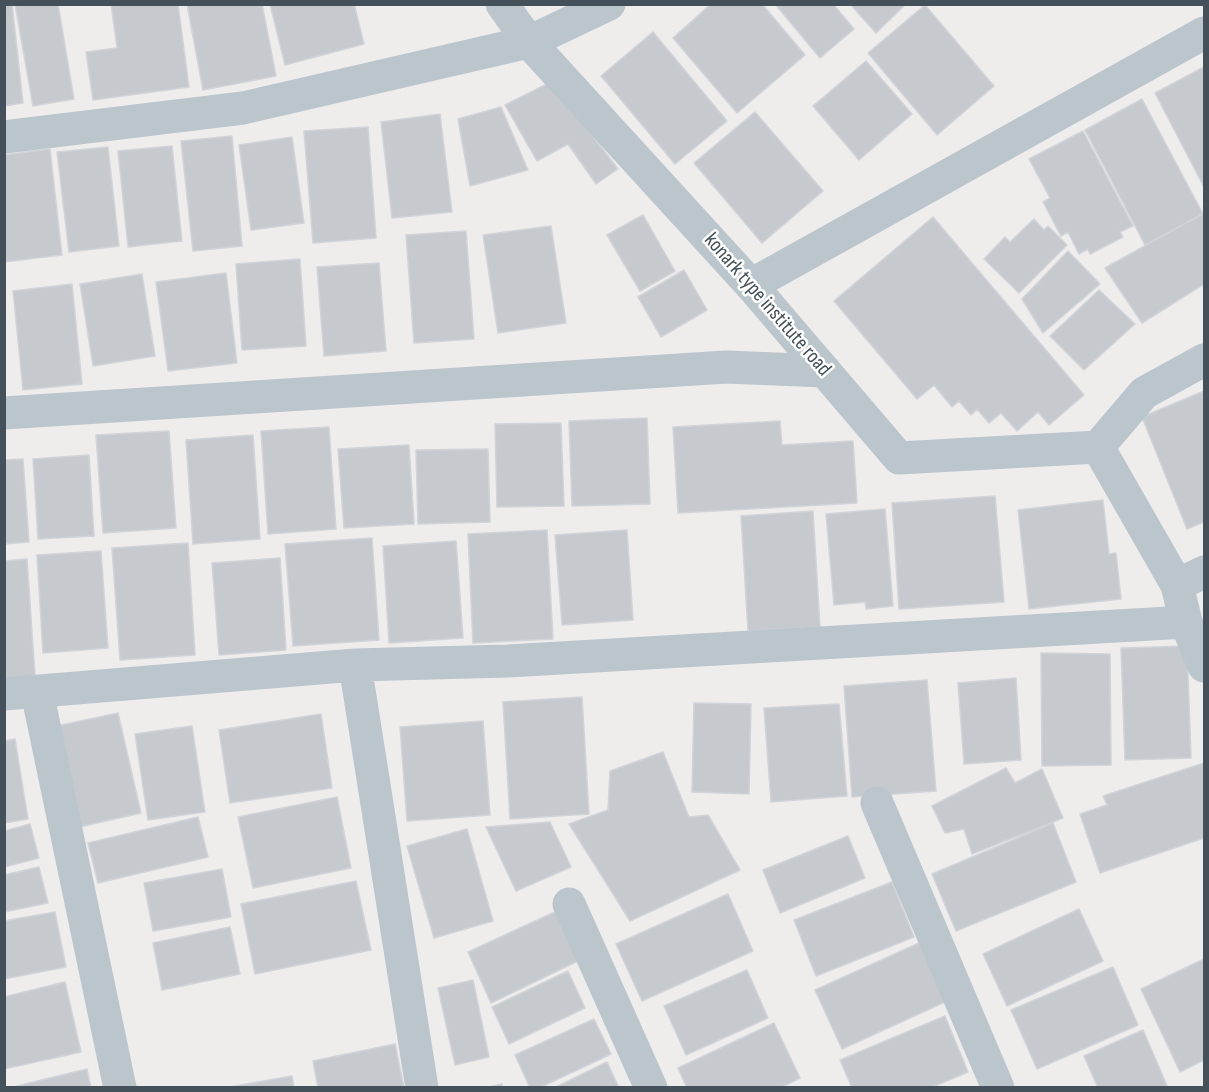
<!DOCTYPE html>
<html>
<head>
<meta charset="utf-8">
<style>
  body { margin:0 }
  #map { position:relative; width:1209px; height:1092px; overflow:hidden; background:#efecec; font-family:"Sofia Sans Condensed",sans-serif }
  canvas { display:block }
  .frame { position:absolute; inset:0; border:6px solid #44515a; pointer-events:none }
</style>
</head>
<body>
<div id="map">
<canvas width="1209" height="1092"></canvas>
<div class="frame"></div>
</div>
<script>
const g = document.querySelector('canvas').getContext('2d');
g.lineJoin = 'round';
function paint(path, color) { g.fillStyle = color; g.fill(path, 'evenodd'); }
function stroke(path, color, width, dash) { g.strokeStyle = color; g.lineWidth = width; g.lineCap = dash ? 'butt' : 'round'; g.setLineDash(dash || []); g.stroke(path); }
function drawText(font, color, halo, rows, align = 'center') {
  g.font = font + ' "Sofia Sans Condensed",sans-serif'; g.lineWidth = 5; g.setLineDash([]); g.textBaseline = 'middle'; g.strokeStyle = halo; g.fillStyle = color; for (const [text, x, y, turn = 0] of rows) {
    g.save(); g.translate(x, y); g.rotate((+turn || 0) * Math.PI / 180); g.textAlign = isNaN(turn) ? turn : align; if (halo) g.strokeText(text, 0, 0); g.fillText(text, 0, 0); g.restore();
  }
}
const building = new Path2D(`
  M4,4h8l11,99 -19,3z
  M15,4h43l16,95 -41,7z
  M111,4h67l11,83 -96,13 -7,-48 31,-4z
  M187,4h75l14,72 -73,14z
  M270,4h84l10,40 -79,21z
  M711,4h51l43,51 -68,58 -64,-75z
  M775,4h58l21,25 -34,29z
  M850,4h56l-30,29z
  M925,5l69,81 -57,49 -69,-82z
  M653,32l74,89 -52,43 -74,-88z
  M866,61l46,53 -53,46 -46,-54z
  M1204,67v120l-49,-94z
  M551,82l67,87 -22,15 -28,-40 -31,17 -32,-56z
  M1142,99l61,115 -58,31 -60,-115z
  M501,107l27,63 -58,16 -12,-67z
  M755,112l68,79 -61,52 -68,-80z
  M440,114l12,98 -60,6 -11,-96z
  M368,127l8,111 -63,5 -9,-112z
  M1083,131l50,95 -13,6 3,5 -33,17 -2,-5 -9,5 -11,-22 -7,4 -18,-34 7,-4 -21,-39z
  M232,136l10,110 -49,5 -12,-110z
  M292,137l12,86 -53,7 -12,-85z
  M172,146l10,95 -54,6 -10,-96z
  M108,147l11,99 -50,6 -12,-100z
  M50,149l12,106 -58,7v-107z
  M1204,213v71l-62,39 -37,-55z
  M643,215l32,56 -35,20 -33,-56z
  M933,217l151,178 -35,30 -11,-13 -21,19 -16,-18 -12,10 -12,-14 -6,6 -12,-14 -7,6 -18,-22 -17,14 -83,-98z
  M1034,219l10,11 4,-4 19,19 -48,48 -35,-34 21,-22 5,5z
  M551,226l15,97 -68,10 -15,-98z
  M466,231l8,108 -60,4 -8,-108z
  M1068,251l32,33 -57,49 -21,-34z
  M300,259l6,87 -64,4 -6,-86z
  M379,263l7,88 -62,5 -7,-89z
  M684,270l23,40 -46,27 -23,-40z
  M226,273l11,90 -69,8 -12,-89z
  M142,274l13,82 -62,10 -13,-82z
  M72,284l10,100 -59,6 -10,-99z
  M1099,290l36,34 -51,46 -34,-34z
  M1204,391v131l-17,7 -45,-112z
  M647,418l3,86 -78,2 -3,-85z
  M780,421l2,24 71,-4 4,62 -179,10 -5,-86z
  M561,423l3,83 -67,1 -2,-83z
  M329,427l7,102 -68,5 -7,-103z
  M169,431l7,97 -73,5 -7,-98z
  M253,435l7,104 -67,5 -7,-104z
  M409,445l5,79 -70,4 -6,-79z
  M488,449l2,73 -72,2 -2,-74z
  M89,455l5,81 -56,3 -5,-80z
  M23,459l6,83 -25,2v-84z
  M995,496l9,106 -105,7 -7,-106z
  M1103,500l6,54 7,-1 5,46 -92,10 -11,-99z
  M885,509l8,97 -27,3 -1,-7 -31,3 -8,-91z
  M813,511l7,116 -72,4 -7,-115z
  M547,530l6,109 -80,4 -5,-109z
  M627,530l6,90 -71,5 -7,-90z
  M372,538l7,102 -86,6 -8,-102z
  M456,541l7,97 -74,5 -6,-97z
  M188,543l7,112 -75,5 -8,-112z
  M101,551l7,97 -65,5 -6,-98z
  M280,558l6,92 -67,5 -7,-92z
  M27,559l8,117 -31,2v-117z
  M1187,646l4,112 -66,2 -4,-112z
  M1041,653l69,1 1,111 -69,1z
  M1016,678l5,82 -57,4 -6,-81z
  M927,680l9,111 -84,6 -8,-111z
  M582,697l7,117 -79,5 -7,-117z
  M694,703l57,1 -2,90 -57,-2z
  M839,704l8,92 -76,6 -7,-94z
  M118,713l23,100 -66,15 -23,-101z
  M321,714l11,74 -102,15 -11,-73z
  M483,721l7,94 -83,6 -7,-94z
  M192,726l13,86 -57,8 -13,-86z
  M15,739l13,80 -24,4v-82z
  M663,752l26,65 19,-2 32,55 -110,51 -61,-97 39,-14 2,-39z
  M1204,763v75l-104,35 -20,-59 27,-9 -4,-9z
  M1006,768l9,15 27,-14 21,49 -91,36 -8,-25 -19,4 -13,-27z
  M337,797l14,71 -98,20 -15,-71z
  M198,817l10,40 -110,26 -10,-40z
  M550,822l21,45 -55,24 -30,-64z
  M1053,823l23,59 -120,49 -24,-57z
  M30,824l9,34 -35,9v-36z
  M467,829l26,92 -59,17 -27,-92z
  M848,836l17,42 -85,35 -17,-43z
  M39,867l9,36 -44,9v-37z
  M222,869l9,48 -78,14 -9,-48z
  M356,881l15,69 -116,24 -14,-70z
  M892,882l22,55 -98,39 -22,-56z
  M728,894l25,57 -111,50 -26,-57z
  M1079,909l24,52 -96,45 -24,-52z
  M559,910l25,48 -93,45 -23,-51z
  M55,912l11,55 -62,12v-58z
  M230,927l10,47 -78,16 -9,-47z
  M919,943l26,59 -103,47 -27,-59z
  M1204,959v101l-24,12 -39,-83z
  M1113,967l25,58 -101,44 -26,-59z
  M747,970l21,48 -82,37 -22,-49z
  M568,971l17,37 -76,36 -17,-37z
  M473,980l16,77 -34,8 -17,-77z
  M65,982l16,70 -77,17v-72z
  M945,1016l23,56 -38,16h-78l-12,-28z
  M594,1019l17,35 -72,34h-9l-15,-33z
  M774,1023l26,55 -20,10h-93l-9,-20z
  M1143,1030l25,58h-70l-14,-32z
  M395,1044l9,44h-86l-5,-27z
  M607,1062l12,26h-65z
  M87,1069l4,19h-82z
  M292,1076l2,12h-70z
  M502,1084l1,4h-19z`);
paint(building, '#c6cacf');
stroke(building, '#d0d3d8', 1.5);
stroke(new Path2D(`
  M502,4l27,38 222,243 148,173 199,-11 46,-54 60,-33
  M4,137l239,-29 286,-66 80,-38
  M751,285l453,-252
  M4,413l722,-46 99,4
  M1098,447l79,138 9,37 18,44
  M1177,585l27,-13
  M355,665l67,423
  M37,692l83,396
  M4,694l351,-29 153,-4 678,-39
  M877,803l121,285
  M569,904l82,184`), '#bac5cc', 33);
drawText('21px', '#44515a', '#fff', [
  ["konark type institute road",767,305,49]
]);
</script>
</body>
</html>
